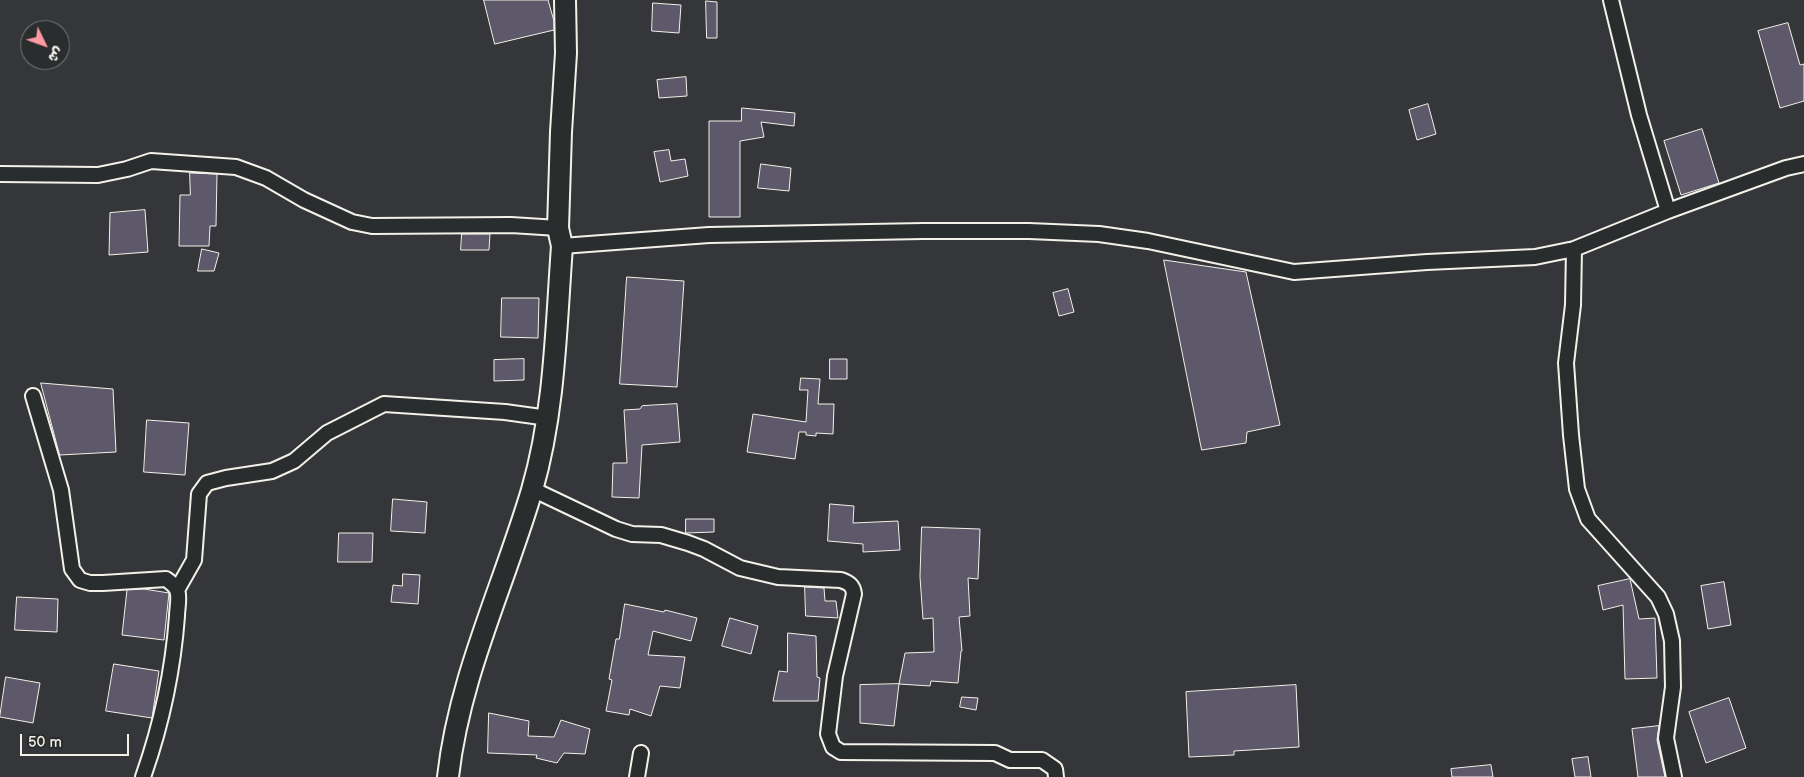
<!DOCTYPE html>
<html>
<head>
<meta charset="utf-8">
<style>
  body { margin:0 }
  #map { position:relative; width:1804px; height:777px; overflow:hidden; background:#34363a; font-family:"Balsamiq Sans","Playpen Sans Arabic",sans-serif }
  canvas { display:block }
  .north { position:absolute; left:20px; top:20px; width:50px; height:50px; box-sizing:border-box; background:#2a2d2e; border:1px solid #7b7b78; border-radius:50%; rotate:132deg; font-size:14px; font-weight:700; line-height:20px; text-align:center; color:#f4f1e8 }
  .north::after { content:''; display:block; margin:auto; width:18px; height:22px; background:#ff9aa2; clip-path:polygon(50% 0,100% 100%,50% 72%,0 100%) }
  .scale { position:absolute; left:20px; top:734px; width:109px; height:22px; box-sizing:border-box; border:2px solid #f4f1e8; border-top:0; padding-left:6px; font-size:15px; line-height:18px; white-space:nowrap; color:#f4f1e8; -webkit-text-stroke:4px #2a2d2e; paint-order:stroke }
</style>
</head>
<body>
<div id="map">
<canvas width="1804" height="777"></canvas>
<div class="north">ش</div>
<div class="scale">50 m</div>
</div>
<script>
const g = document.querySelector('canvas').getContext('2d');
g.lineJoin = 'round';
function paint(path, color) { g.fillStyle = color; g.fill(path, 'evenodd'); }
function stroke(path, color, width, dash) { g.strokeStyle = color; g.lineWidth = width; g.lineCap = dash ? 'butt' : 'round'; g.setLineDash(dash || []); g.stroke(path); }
const building = new Path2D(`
  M484,0h64l6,21v9l-59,14z
  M706,1l11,1v36h-10z
  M653,3l28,2 -2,28 -27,-2z
  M1788,23l12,42 4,-1v37l-24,7 -22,-77z
  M686,77l1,19 -28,2 -2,-18z
  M1428,104l8,30 -19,6 -8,-30z
  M742,108l53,5 -1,13 -33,-4 3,15 -24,4v76h-31v-96h32z
  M1702,129l17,54 -38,12 -17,-54z
  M669,150l2,11 14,-2 3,17 -28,6 -6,-30z
  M761,164l30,4 -2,23 -31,-3z
  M190,173l27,1 -1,52h-6l-1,20h-30l1,-51h10z
  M145,210l3,42 -39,3 1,-42z
  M462,234h28l-1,16h-28z
  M202,249l17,4 -5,18h-16z
  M1164,260l82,12 34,153 -33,7 -1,11 -44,7z
  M627,277l57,4 -7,106 -57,-3z
  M1068,289l6,23 -15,4 -6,-23z
  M502,298h37l-1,40 -37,-1z
  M524,359v21l-30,1v-21z
  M830,359h17v20h-17z
  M801,378l19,1 -2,25h16l-1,30 -17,-1v3l-10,-1v-3h-7l-4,27 -48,-7 6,-38 53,8 2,-32h-8z
  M41,383l72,6 3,63 -56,3z
  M677,404l3,38 -38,3 -3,53 -27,-1 1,-34h14l-3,-53 16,-1 2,-3z
  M147,420l42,3 -4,52 -41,-3z
  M393,499l34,3 -2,31 -34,-2z
  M830,504l24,2 -1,17 45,-2 2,29 -37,2v-8l-35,-3z
  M686,519h28v13l-28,1z
  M922,527l58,2 -2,50 -10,-1 2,38 -11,1 3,34h-1l-3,32 -27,-2 -1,5 -31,-2 6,-31 29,-1 -1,-34 -10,1 -3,-42z
  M339,533h34l-1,29h-34z
  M403,574l17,1 -2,29 -27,-2 2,-17 9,1z
  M1630,579l9,40 16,-1 2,60 -32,1 -2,-74 -20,5 -5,-24z
  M1724,582l7,43 -23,4 -7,-43z
  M805,587l19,1 1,13h11l2,17 -32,-2z
  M144,589l25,4 -5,47 -42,-5 5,-45z
  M17,597l41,2 -1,33 -42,-2z
  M625,604l39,8 1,-2 32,8 -6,23 -38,-10 -5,24 37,2 -5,31 -20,-2 -9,30 -21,-7 -1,6 -23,-4 6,-31 -3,-1 7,-40h3z
  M730,618l28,8 -7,28 -29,-8z
  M788,633l28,3 1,41 3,1 -2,23h-45l6,-30 8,1z
  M114,664l45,7 -7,47 -46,-7z
  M6,677l34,6 -7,40 -33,-6z
  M899,684l-5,42 -34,-3v-38z
  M1296,685l3,62 -65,4v4l-45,2 -3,-65z
  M962,697l16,1 -2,12 -16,-3z
  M1729,698l17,50 -40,15 -17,-51z
  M489,713l40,8 -1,15 26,1 7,-17 29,9 -5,25 -21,-1 -7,10 -21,-5 1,-3 -49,-2z
  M1659,726l-2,14 8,37h-27l-6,-48z
  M1588,757l3,20h-16l-3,-18z
  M1491,765l2,12h-41l-1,-8z`);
paint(building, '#5d586a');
stroke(building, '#f4f1e8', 1);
const street = new Path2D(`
  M1611,0l28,115 29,96
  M0,174l98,1 29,-6 24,-8 85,6 30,11 38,22 48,22 20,4 139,-1 47,3
  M562,246l147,-11 214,-4h106l70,3 49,7 146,31 133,-10 108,-5 39,-8 94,-38 118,-43 18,-4
  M1574,249l-1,56 -7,58 5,72 6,54 11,30 70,78 8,17 6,27 1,46 -7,51 8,39
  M33,396l28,94 11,79 8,11 10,3h13l63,-4c4,3 9,6 11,11 3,7 0,18 0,26 -4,55 -16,110 -34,161
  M532,489l84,40 16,5 29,1 27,8 16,6 36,19 38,9 63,3c8,3 12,5 13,14l-19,82 -7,58 5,13 8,5 154,1 15,7h32l13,9 1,8
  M177,590l17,-30 5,-66 8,-11 19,-5 46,-7 22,-10 33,-28 57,-29 121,8 43,6
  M637,777l4,-24`);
const secondary = new Path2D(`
  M448,777c11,-100 56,-192 84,-287 23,-79 24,-163 30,-244l-4,-18 3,-96 5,-79 -1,-53`);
stroke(street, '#f4f1e8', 18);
stroke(secondary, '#f4f1e8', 24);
stroke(street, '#2a2d2e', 14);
stroke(secondary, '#2a2d2e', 20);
</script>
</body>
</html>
